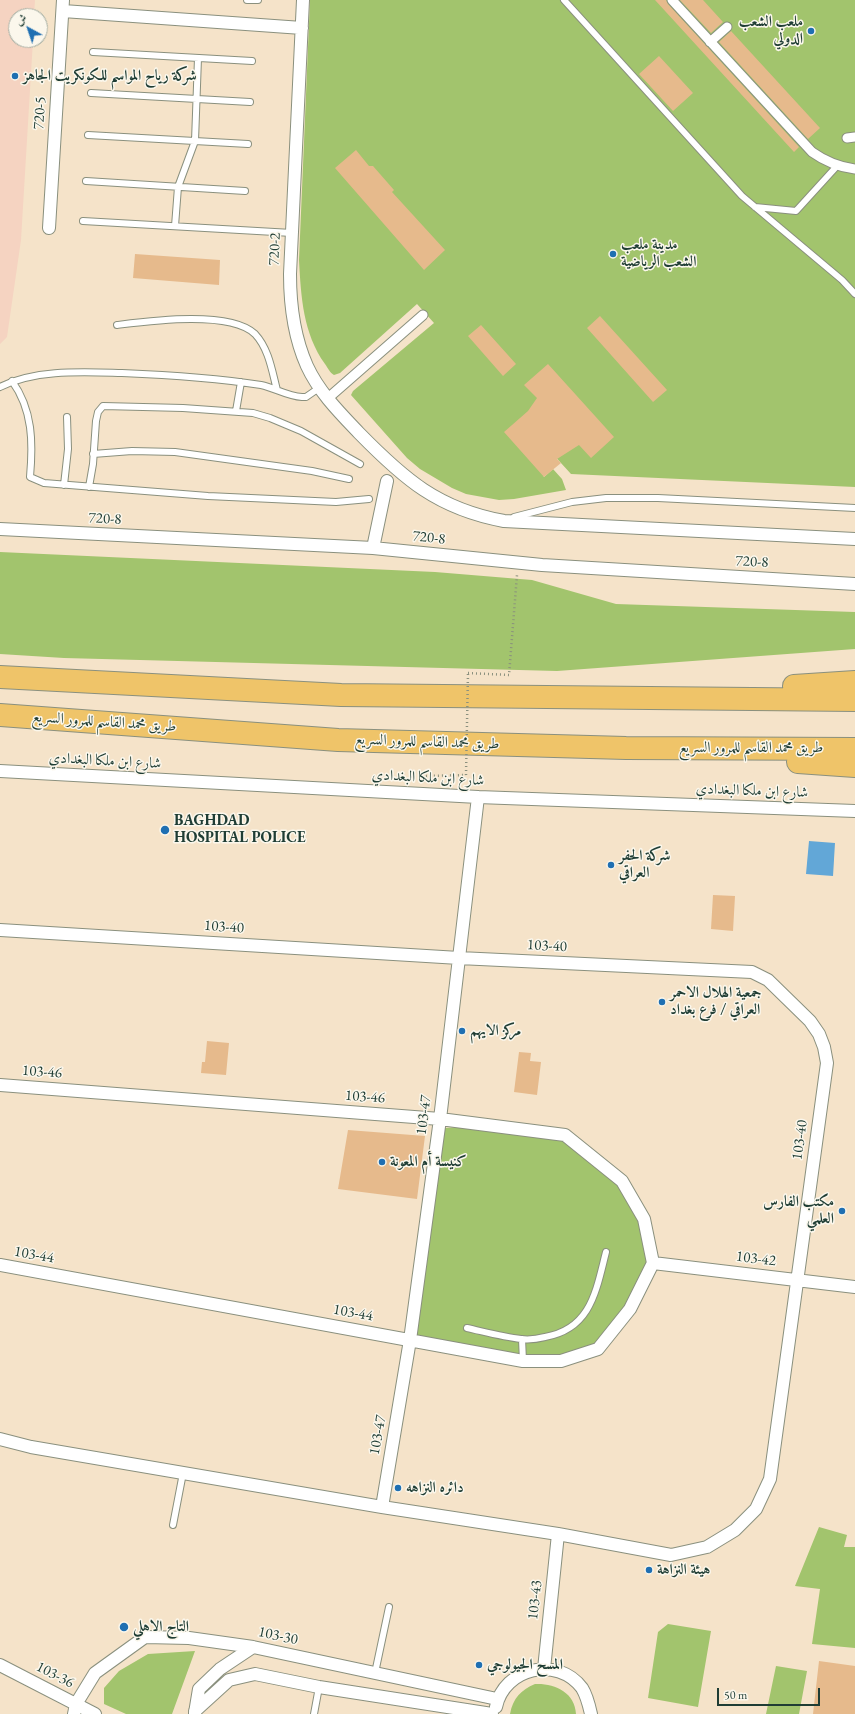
<!DOCTYPE html>
<html>
<head>
<meta charset="utf-8">
<style>
  body { margin:0 }
  #map { position:relative; width:855px; height:1714px; overflow:hidden; background:#f5e3c9; font-family:"EB Garamond",Amiri,serif }
  canvas { display:block }
  .north { position:absolute; left:8px; top:8px; width:40px; height:40px; box-sizing:border-box; background:#fbf7ec; border:1px solid #a3ada2; border-radius:50%; rotate:320deg; font-size:11px; font-weight:700; line-height:16px; text-align:center; color:#1f3d34 }
  .north::after { content:''; display:block; margin:auto; width:14px; height:18px; background:#1f6fb2; clip-path:polygon(50% 0,100% 100%,50% 72%,0 100%) }
  .scale { position:absolute; left:717px; top:1688px; width:103px; height:18px; box-sizing:border-box; border:2px solid #1f3d34; border-top:0; padding-left:5px; font-size:12px; line-height:14px; white-space:nowrap; color:#1f3d34; -webkit-text-stroke:3px #fbf7ec; paint-order:stroke }
</style>
</head>
<body>
<div id="map">
<canvas width="855" height="1714"></canvas>
<div class="north">ش</div>
<div class="scale">50 m</div>
</div>
<script>
const g = document.querySelector('canvas').getContext('2d');
g.lineJoin = 'round';
function paint(path, color) { g.fillStyle = color; g.fill(path, 'evenodd'); }
function stroke(path, color, width, dash) { g.strokeStyle = color; g.lineWidth = width; g.lineCap = dash ? 'butt' : 'round'; g.setLineDash(dash || []); g.stroke(path); }
function drawText(font, color, halo, rows, align = 'center') {
  g.font = font + ' "EB Garamond",Amiri,serif'; g.lineWidth = 3; g.setLineDash([]); g.textBaseline = 'middle'; g.strokeStyle = halo; g.fillStyle = color; for (const [text, x, y, turn = 0] of rows) {
    g.save(); g.translate(x, y); g.rotate((+turn || 0) * Math.PI / 180); g.textAlign = isNaN(turn) ? turn : align; if (halo) g.strokeText(text, 0, 0); g.fillText(text, 0, 0); g.restore();
  }
}
paint(new Path2D(`
  M0,0h35l-1,16h-18v24h17l-12,200 -14,97 -7,7z`), '#f5d3c1');
paint(new Path2D(`
  M310,0h545v487l-284,-13 -51,-56 24,59 9,-8 9,10 4,11 -52,9 -15,1 -33,-6 -14,-6 -32,-19 -13,-11 -56,-63 2,-4 81,-68 -17,-19 -77,69 -6,2c-4,-2 -6,-7 -9,-11 -22,-31 -24,-67 -26,-104z
  M0,552l435,20 97,8 84,24 239,8v37l-298,22 -493,-13 -64,-4z
  M490,1125l75,10 57,46 22,38 9,44 -47,86 -83,12 -113,-21 35,-212z
  M819,1527l28,8 -3,12h11v101l-43,-4 8,-55 -25,-3z
  M668,1624l43,7 -13,76 -50,-9 10,-66z
  M195,1651l-23,63h-46l-22,-10v-16l15,-17 29,-17z
  M776,1666l31,5 -8,43h-33z
  M535,1684c19,-1 40,8 41,30h-66c3,-16 11,-24 25,-30z`), '#a2c46d');
paint(new Path2D(`
  M809,841l26,2 -2,33 -27,-2z`), '#62a7d7');
paint(new Path2D(`
  M655,0h11l2,4 131,143 -5,5z
  M680,0h23l20,22 -12,11z
  M731,31l89,97 -12,11 -89,-97z
  M659,56l34,37 -20,18 -34,-37z
  M356,150l13,16h4l21,24 -2,2 53,58 -21,20 -89,-102z
  M135,254l85,6 -1,25 -86,-7z
  M600,316l67,74 -14,12 -66,-74z
  M481,325l35,39 -13,12 -35,-40z
  M548,364l66,73 -23,21 -12,-13 -22,14 4,4 -17,14 -40,-45 24,-21 9,-13 -13,-13z
  M713,895l22,1 -2,35 -22,-2z
  M207,1041l22,2 -3,32 -25,-2 1,-11h3z
  M519,1052l12,1 -1,8 11,1 -4,33 -23,-3z
  M348,1130l77,6 -8,63 -79,-10z
  M819,1661l36,5v48h-42z`), '#e6ba8c');
const service = new Path2D(`
  M247,0h11
  M564,0l178,196 100,84 13,14
  M93,52l159,9
  M91,93l159,9
  M88,135l160,9
  M86,181l159,10
  M755,207l41,4 41,-45
  M83,221l209,12
  M175,226l3,-39 17,-46 3,-83
  M117,325c32,-4 113,-15 138,9 14,15 17,37 22,56
  M12,381c21,29 21,62 18,96l14,6 164,13 128,6 33,-3
  M0,387c36,-18 83,-15 122,-14 47,2 93,5 139,12 14,3 26,11 41,12h4l13,-9
  M236,411l5,-29
  M93,454l39,-3 43,1 137,19 37,8
  M64,485l4,-36 -1,-32
  M89,487l4,-23 3,-43 2,-9 5,-6 80,2 70,5 17,5 31,13 59,33
  M514,517l58,-15 34,-4h52l197,10
  M467,1328c18,4 36,9 54,11 8,1 16,0 24,-2 46,-8 51,-46 61,-85
  M522,1339l1,22
  M173,1525l10,-52
  M375,1673l14,-66
  M314,1714l5,-27`);
const pedestrian = new Path2D(`
  M672,0l140,152c14,10 26,15 43,17
  M710,42l17,-15
  M847,138l8,-1
  M327,399l96,-84`);
const minor = new Path2D(`
  M303,0l-13,274c0,32 4,63 17,92 12,26 32,46 52,67 45,46 79,76 145,88l351,18
  M63,11l239,17
  M49,228l14,-228
  M0,529l373,19 169,17 313,19
  M373,548l14,-67
  M0,771l478,26 377,14
  M0,930l459,28 293,14 16,8 42,41 9,13 5,13 3,16 -57,416 -14,30 -21,21 -28,17 -36,8 -113,-21 -176,-27 -351,-60 -31,-8
  M0,1085l440,34 125,16 57,46 22,38 9,44
  M653,1263l202,24
  M0,1265l523,96h38l37,-12 32,-40 23,-46
  M382,1507l28,-167 30,-221 38,-322
  M0,1665l95,49
  M544,1669l14,-135
  M496,1707c8,-39 61,-52 86,-19 5,8 7,17 9,26
  M195,1711l34,-31 26,-6 64,13 173,27
  M195,1713l4,-24 21,-20 33,-22
  M74,1714l2,-10 19,-31 50,-36 44,1 64,9 244,52`);
const motorway = new Path2D(`
  M0,677l341,18 514,5
  M794,686l61,-4
  M0,715l338,25 288,8 229,1
  M798,762l57,4`);
stroke(service, '#8a907e', 8);
stroke(pedestrian, '#8a907e', 11);
stroke(minor, '#8a907e', 14);
stroke(motorway, '#8a907e', 24);
stroke(new Path2D(`
  M468,673l41,2 8,-100
  M423,782l1,-6 42,-1`), '#8a907e', 2.5, [1, 3]);
stroke(service, '#fff', 6);
stroke(pedestrian, '#fff', 9);
stroke(minor, '#fff', 12);
stroke(motorway, '#efc469', 22);
stroke(new Path2D(`
  M466,775l2,-102`), '#8a907e', 2.5, [1, 3]);
for (const [x, y, r, color] of [
  [811,31,4,"#1f6fb2"],
  [15,76,4,"#1f6fb2"],
  [613,254,4,"#1f6fb2"],
  [165,830,5,"#1f6fb2"],
  [611,865,4,"#1f6fb2"],
  [662,1002,4,"#1f6fb2"],
  [462,1031,4,"#1f6fb2"],
  [382,1162,4,"#1f6fb2"],
  [842,1211,4,"#1f6fb2"],
  [398,1488,4,"#1f6fb2"],
  [649,1570,4,"#1f6fb2"],
  [124,1627,5,"#1f6fb2"],
  [479,1665,4,"#1f6fb2"]
]) { const dot = new Path2D(); dot.arc(x, y, r, 0, 2 * Math.PI); g.fillStyle = color; g.fill(dot); stroke(dot, '#fbf7ec', 1.5); }
drawText('bold 15px', '#1f3d34', '#fbf7ec', [
  ["ملعب الشعب",803,22,"right"],
  ["الدولي",803,39,"right"],
  ["شركة رياح المواسم للكونكريت الجاهز",23,76],
  ["مدينة ملعب",621,245],
  ["الشعب الرياضية",621,262],
  ["BAGHDAD",174,821],
  ["HOSPITAL POLICE",174,838],
  ["شركة الحفر",619,856],
  ["العراقي",619,873],
  ["جمعية الهلال الاحمر",670,993],
  ["العراقي / فرع بغداد",670,1010],
  ["مركز الايهم",470,1031],
  ["كنيسة أم المعونة",390,1162],
  ["مكتب الفارس",834,1202,"right"],
  ["العلمي",834,1219,"right"],
  ["دائره النزاهه",406,1488],
  ["هيئة النزاهة",657,1570],
  ["التاج الاهلي",133,1627],
  ["المسح الجيولوجي",487,1665]
], 'left');
drawText('15px', '#1f3d34', '#fbf7ec', [
  ["720-5",40,113,-86],
  ["720-2",275,249,-87],
  ["720-8",105,519,3],
  ["720-8",429,538,6],
  ["720-8",752,562,3],
  ["طريق محمد القاسم للمرور السريع",104,722,4],
  ["طريق محمد القاسم للمرور السريع",427,742,2],
  ["طريق محمد القاسم للمرور السريع",751,748],
  ["شارع ابن ملكا البغدادي",105,761,3],
  ["شارع ابن ملكا البغدادي",428,778,3],
  ["شارع ابن ملكا البغدادي",752,791,2],
  ["103-40",224,927,4],
  ["103-40",547,946,3],
  ["103-46",42,1072,4],
  ["103-46",365,1097,4],
  ["103-47",424,1115,-83],
  ["103-40",800,1140,-82],
  ["103-44",34,1255,10],
  ["103-42",756,1259,7],
  ["103-44",353,1313,10],
  ["103-47",378,1435,-80],
  ["103-43",535,1600,-84],
  ["103-30",278,1636,12],
  ["103-36",55,1675,27]
]);
</script>
</body>
</html>
